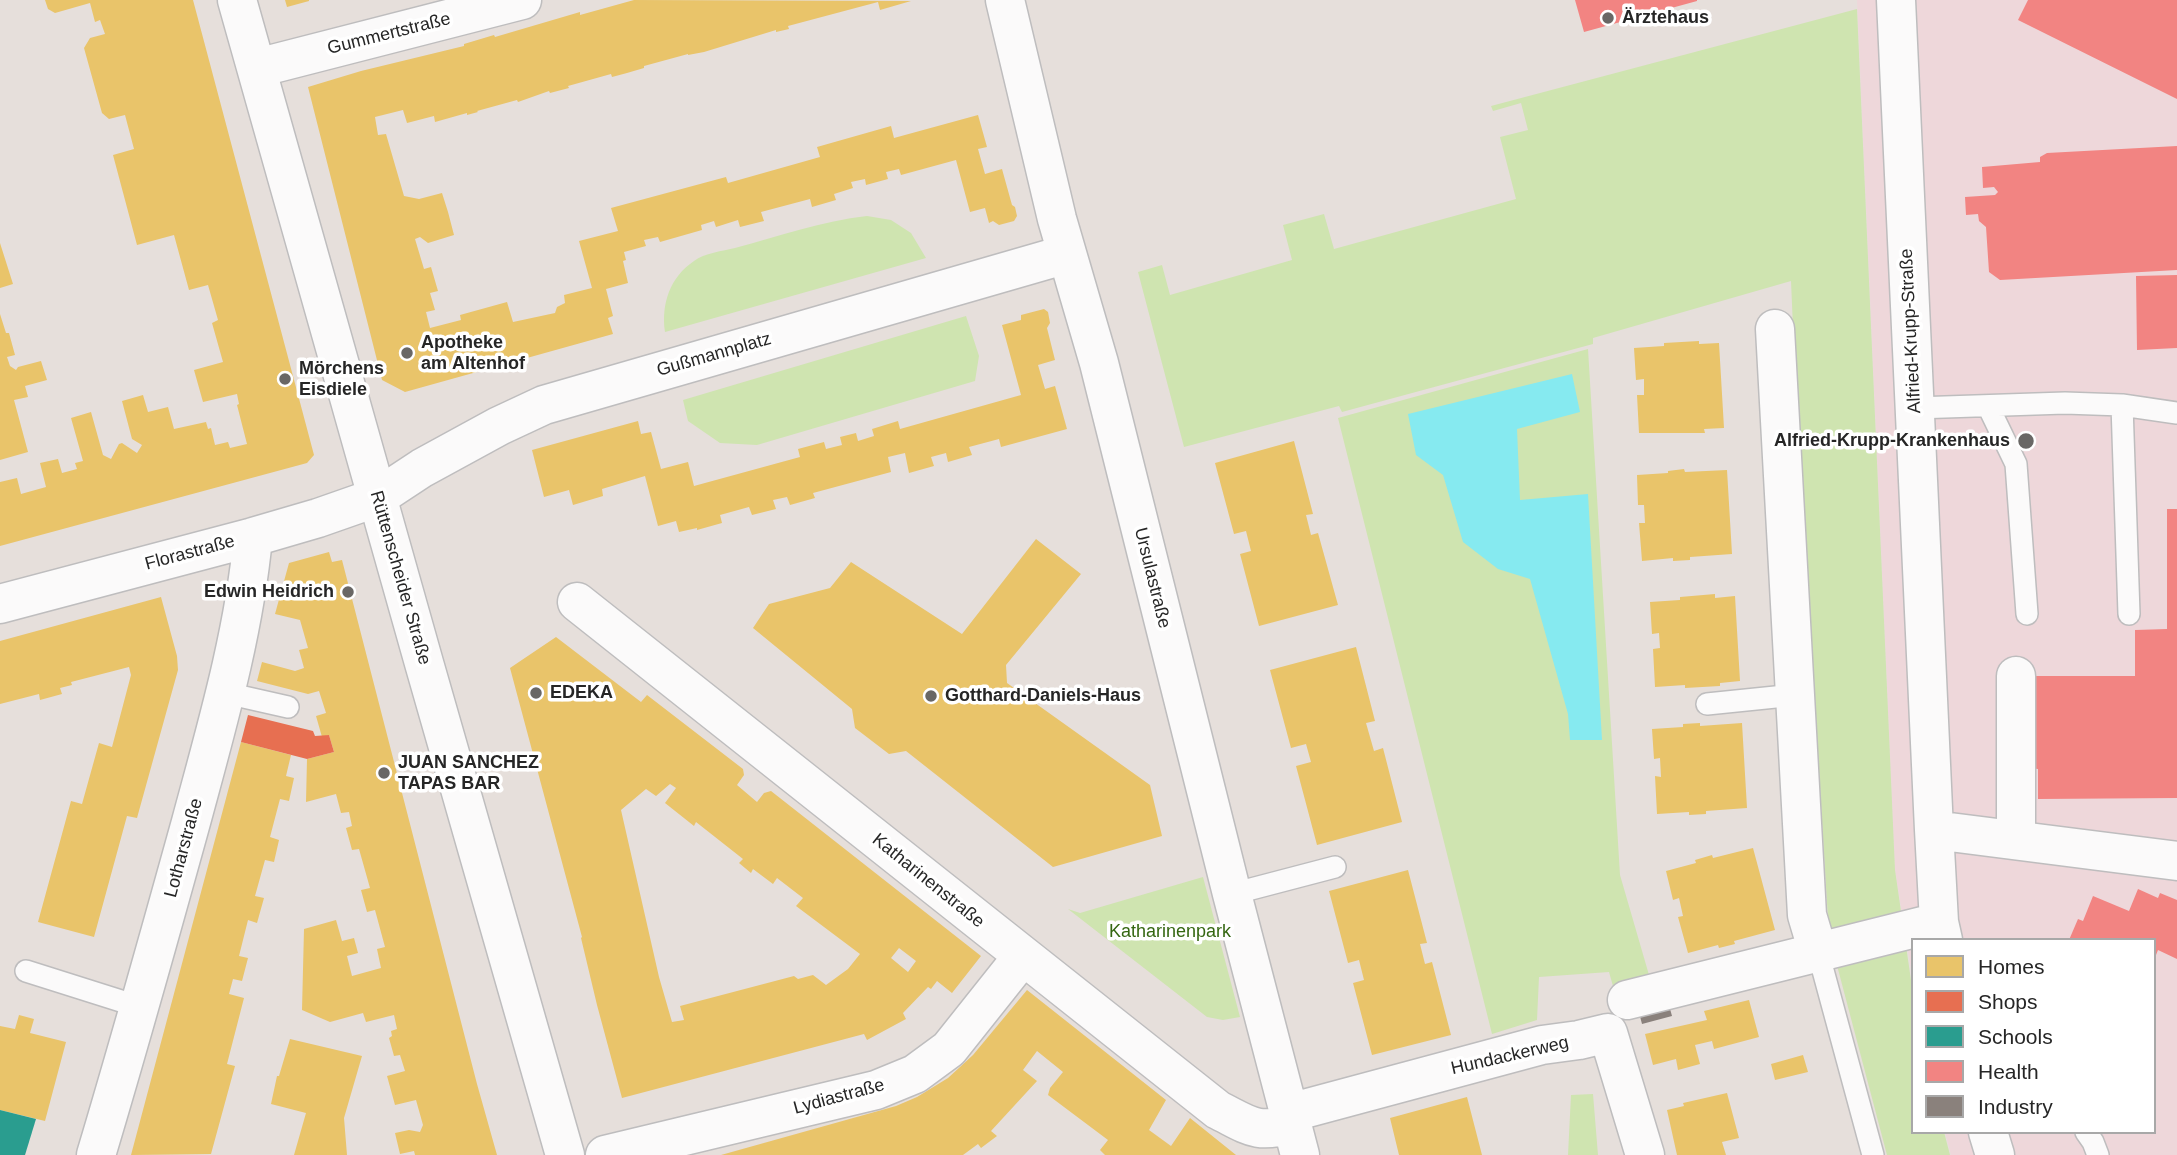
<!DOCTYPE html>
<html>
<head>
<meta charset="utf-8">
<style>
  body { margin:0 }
  #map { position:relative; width:2177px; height:1155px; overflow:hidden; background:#e6dfdb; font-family:Arial,sans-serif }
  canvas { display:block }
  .legend { position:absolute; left:1911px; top:938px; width:245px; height:196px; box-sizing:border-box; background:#fff; border:2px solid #a8a8a8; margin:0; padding:9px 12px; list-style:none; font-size:21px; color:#262626 }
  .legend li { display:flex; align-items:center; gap:14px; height:35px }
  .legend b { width:35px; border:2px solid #a8a8a8 }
</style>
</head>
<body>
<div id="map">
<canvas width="2177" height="1155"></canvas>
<ul class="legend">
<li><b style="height:19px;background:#e9c46a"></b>Homes</li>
<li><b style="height:19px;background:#e76f51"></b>Shops</li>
<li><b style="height:19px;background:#2a9d8f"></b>Schools</li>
<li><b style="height:19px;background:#f28482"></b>Health</li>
<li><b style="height:19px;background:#8a817c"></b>Industry</li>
</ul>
</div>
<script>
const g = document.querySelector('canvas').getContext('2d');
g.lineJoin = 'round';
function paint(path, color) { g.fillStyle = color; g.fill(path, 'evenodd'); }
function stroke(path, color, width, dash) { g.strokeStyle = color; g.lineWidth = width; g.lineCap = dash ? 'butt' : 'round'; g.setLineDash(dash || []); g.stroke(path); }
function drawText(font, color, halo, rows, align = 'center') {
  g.font = font + ' Arial,sans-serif'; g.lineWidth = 7; g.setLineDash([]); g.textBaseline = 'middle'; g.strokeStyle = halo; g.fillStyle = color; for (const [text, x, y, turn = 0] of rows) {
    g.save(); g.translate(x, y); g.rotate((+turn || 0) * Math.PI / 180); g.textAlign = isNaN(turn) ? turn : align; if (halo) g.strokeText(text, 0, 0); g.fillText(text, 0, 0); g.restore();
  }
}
paint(new Path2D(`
  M1857,0h320v1155h-226l-6,-23h209v-192h-241v41l-18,-111z`), '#eed7da');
paint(new Path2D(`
  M1857,9l38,861 18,124v138h31l6,23h-63l-58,-220 -33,-537 -5,-117 -198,57v6l-251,68 -3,-6 -155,41 -46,-175 24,-7 8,30 122,-35 -9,-35 41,-11 10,35 182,-50 -16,-62 28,-7 -7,-27 -28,8 -2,-5z
  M867,216l24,4 20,13 15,25 -261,74c-4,-28 5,-55 29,-71 10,-8 29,-10 41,-13 44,-12 87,-27 132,-32z
  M966,316l13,40 -4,25 -218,64 -37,-2 -32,-22 -5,-21z
  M1588,349l32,526 29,100 -36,11 -4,-14 -70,5 -2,43 -45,14 -154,-616z
  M1203,877l37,140 -17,3 -16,-3 -139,-108 12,4z
  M1593,1094l5,61h-30l3,-60z`), '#cfe4b0');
paint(new Path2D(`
  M1572,374l8,38 -63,17 3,71 68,-6 14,246h-32l-2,-26 -38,-135 -32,-10 -35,-27 -20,-67 -27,-20 -8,-41z`), '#86eaf0');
paint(new Path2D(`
  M45,0h148l121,455 -7,8 -307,83v-64l17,-4 4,16 25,-7 -6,-24 18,-4 4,14 15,-4 -2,-6 8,-2 -12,-43 20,-6 12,43 8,4 8,-15 3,-1 15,10 5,-8 -10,-6 -10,-38 21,-6 5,17 20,-5 6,22 32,-7 2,7 3,-1 4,17 13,-3 2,6 17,-4 -10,-39 2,-1 -2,-10 -34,8 -9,-32 29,-8 -11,-39 6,-3 -10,-35 -19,5 -15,-55 -37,10 -24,-90 21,-6 -9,-34 -16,4 -7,-6 -18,-65 6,-10 15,-4 -5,-14 -5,2 -5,-19 -35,10 -7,-4z
  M285,0h24v1l-22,6z
  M634,0l277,1 -31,9 -2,-8 -90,24 1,3 -13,3v-2l-72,22 -16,3v-1l-44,12v2l-17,5 -15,4 -1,-3 -43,12 1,2 -19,5 -1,-2 -31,11 -1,-2 -40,11 1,1 -11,3v-2l-32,9 -1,-6 -27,7 -4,-13 -28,7 3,18 8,-1 18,62 15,3 23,-6 6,19 6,23 -26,8 -8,-6 -5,2 9,30 7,-2 7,24 -8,2 5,17 -9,2 4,16 31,-8 -1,-5 47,-13 6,20 42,-9 2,-6 8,-4 -1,-8 28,-7 -13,-47 39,-10 -7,-23 115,-31 2,6 92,-26 -3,-10 74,-21 3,12 84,-23 9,32 -9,2 7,25 17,-5 10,36 3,2 2,9 -3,5 -15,4 -6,-4 -4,2 -4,-15 -15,4 -14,-52 -55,15 -2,-6 -13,3 2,7 -22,6 -1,-6 -14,3 2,6 -19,6 2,6 -24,7 -2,-8 -49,13 3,9 -24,6 -2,-7 -22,7 -2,-6 -13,4 1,5 -42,12 -2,-5 -14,3 2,6 -22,6 2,8 -3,1 5,22 -22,6 7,27 -5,2 5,16 -208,58 -23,-12 -74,-293 53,-16 103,-25v-2l30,-9 1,2 85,-25v3z
  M0,243l13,41 -13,4z
  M1044,309l4,3 2,11 -3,5 8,32 -17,5 7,24 10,-3 12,43 -66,18 -2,-8 -30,8 3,8 -24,7 -2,-9 -15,4 3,9 -25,7 -4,-20 -17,4 3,15 -78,21 2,5 -25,7 -3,-8 -14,3 3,9 -24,6 -3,-8 -29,8 2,8 -25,7v-2l-18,4 -3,-11 -18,5 -13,-50 -43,13 1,7 -30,9 -4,-15 -25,7 -12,-47 106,-29 3,13 10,-2 10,37 27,-7 6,24 106,-29 -2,-8 26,-7 2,7 16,-4 -2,-8 16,-4 2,8 16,-5 -2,-7 26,-8 2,8 121,-34 -19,-70 19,-5v-5z
  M0,314l6,19h3l6,22 -8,2 3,9 6,4 2,-3 23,-6 6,19 -22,6 3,11 -14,3 14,52 -28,8z
  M1699,341v3l20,-1 5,85 -20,1 1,4h-66l-2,-38h7v-16l-8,1 -2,-32 30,-2v-3z
  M1294,441l19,73 -7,1 5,20 7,-2 20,72 -79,21 -19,-72 11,-3 -5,-20 -12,3 -19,-71z
  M1684,469l1,3 42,-2 5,84 -42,3v3l-17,1v-3l-31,3 -3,-38h6l-1,-18h-6l-1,-30 31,-2v-2z
  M1036,539l45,35 -75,91 1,18 143,102 12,51 -109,31 -147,-116 -17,3 -34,-26 -3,-19 -99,-81 16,-24 61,-16 21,-26 111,72z
  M329,552l3,10 10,-2 135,524 20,71h-82l-1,-4 -14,3 -5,-21 14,-3 11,2 3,-7 -7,-25 -21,5 -8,-29 18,-5 -5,-16 -6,1 -5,-18 3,-2 -1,-5 6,-2 -3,-14 -28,7 -3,-9 -33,9 -28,-12 2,-81 32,-9 6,21 12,-3 4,15 -11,3 5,20 29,-8 -4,-19 8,-2 -10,-37 -8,2 -6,-22 9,-2 -11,-39 -7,1 -6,-22 6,-2 -3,-14 -8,1 -5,-19 -30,8 1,-43 27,-7 -5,-17 -7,2 -6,-21 10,-3 -7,-22 -11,3 -51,-13 5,-19 33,9 9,-3 -5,-18 9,-2 -8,-28 -25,-6 14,-51z
  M1715,594v4l20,-2 5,85 -20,2v3l-35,2v-3l-30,2 -2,-38 7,-1 -1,-15 -7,1 -2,-32 30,-2v-3z
  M161,597l16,59 1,14 -41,148 -10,-2 -33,121 -56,-15 33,-121 11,3 17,-61 13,4 19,-72 -2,-8 -58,15 1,3 -12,3 2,6 -22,6 -1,-6 -39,10v-63z
  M556,637l85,65 6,-7 96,74 1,6 -7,10 20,17 7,-9 7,-2 210,165 -29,37 -15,-12 -6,8 -3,-2 -25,26 3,6 -39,21 -3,-6 -242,64 -25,-93 -16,-67 1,-1 -72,-269zM670,784l6,4 -11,15 29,23 2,-4 47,37 -4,4 12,10 2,-4 20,15 4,-6 26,20 -7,8 64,48 -12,15 -22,16 -13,-10 -15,4 -4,-3 -114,30 4,14 -12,2 -13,-45 -38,-167 25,-21 10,7zM899,948l17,13 -8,11 -17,-14z
  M1356,647l19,74 -9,2 8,28 9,-3 19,74 -85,23 -21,-79 15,-4 -5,-18 -15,4 -21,-78z
  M1700,723v3l42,-3 5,85 -41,3v3l-17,1v-3l-32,2 -2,-38 6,1 -1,-19 -6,1 -2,-30 31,-2v-3z
  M241,742l50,13 -5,21 8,2 -5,23 -9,-2 -10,38 9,3 -5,22 -9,-2 -10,36 9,2 -7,25 -9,-3 -9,36 9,2 -6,23 -9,-2 -4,15 15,4 -17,66 8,2 -24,88 -80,1z
  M1753,848l22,82 -41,11 1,3 -16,4 -1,-3 -30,8 -10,-36 5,-1 -4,-18 -6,2 -7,-29 30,-8 -1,-3 17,-5 1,3z
  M1408,870l19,73 -7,1 5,20 7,-2 19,73 -79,20 -19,-72 11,-3 -5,-20 -11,3 -19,-72z
  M1027,990l139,110 -17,30 22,16 19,-28 46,37h-131l-5,-5 8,-10 -60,-45 2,-7 13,-16 -26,-21 -14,19 14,11 -46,50 6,5 -16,12 -3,-4 -15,11h-242l175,-49 21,-9 31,-19 25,-23z
  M1749,1000l10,37 -45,12 -2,-8 -17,4 5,19 -22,6 -2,-11 -23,6 -8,-31 62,-14 -3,-9z
  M19,1015l15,4 -4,14 36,9 -21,79 -45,-11v-84l15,3z
  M290,1039l72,17 -18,62 3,37h-53l12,-42 -35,-9 6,-28h2z
  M1803,1055l5,17 -33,8 -4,-16z
  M1727,1093l12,45 -17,4 4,13h-49l-10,-45 17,-4 -1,-3z
  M1467,1097l15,58h-83l-9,-37z`), '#e9c46a');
paint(new Path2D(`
  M248,715l65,16 2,5 14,-1 5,17 -27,7 -66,-17z`), '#e76f51');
paint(new Path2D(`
  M0,1110l36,9 -11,36h-25z`), '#2a9d8f');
paint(new Path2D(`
  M1575,0h122v1l-113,31z
  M2028,0h149v99l-159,-79z
  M2177,146v124l-177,10 -11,-8 -3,-45 -7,-6 -1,-7 -12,1 -1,-18 30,-2 3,-3 -4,-5 -11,1 -1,-21 58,-5v-5l7,-4z
  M2177,275v73l-40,2 -1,-74z
  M2167,509h10v289l-139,1v-30l-9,-1 5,-92h101v-46l32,-1z
  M2138,889l20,9 2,-5 17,7v59l-19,-9 -4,10v-20h-85l9,-21 5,2 10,-25 36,15z`), '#f28482');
paint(new Path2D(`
  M1667,998l5,18 -30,8 -5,-19z`), '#8a817c');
const service = new Path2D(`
  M2122,405l7,209
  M1988,406l28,58 11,150
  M1915,408l150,-5 57,2 55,8
  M226,693l62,14
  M1707,704l88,-9
  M1232,894l103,-27
  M1818,952l55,203
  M26,971l114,36
  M2086,1132l7,10 5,13`);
const minor = new Path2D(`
  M1005,0l52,219 42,144 133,531 68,261
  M1896,0l38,830 5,92 4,18
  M257,68l265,-68
  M1775,329l32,586 11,37
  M577,602l641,508c32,16 38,24 74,14
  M0,604l253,-67 65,-19 60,-21 44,-29 77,-42 45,-21 523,-151
  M2016,676v164
  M1934,830l243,31
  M1627,1000l312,-78
  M1289,1113l253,-68 37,-5 29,-7 37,122
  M1988,1132l7,23
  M96,1155c33,-110 64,-221 95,-333 25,-93 53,-188 62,-285
  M605,1155l271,-65 39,-16 34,-25 74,-93`);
const tertiary = new Path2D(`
  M237,0l187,663 141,492`);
stroke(service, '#bebdbe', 24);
stroke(minor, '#bebdbe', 41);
stroke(tertiary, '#bebdbe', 41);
stroke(service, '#fbfafa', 21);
stroke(minor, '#fbfafa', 38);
stroke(tertiary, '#fbfafa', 38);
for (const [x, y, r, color] of [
  [1608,18,7,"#696765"],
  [407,353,7,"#696765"],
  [285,379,7,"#696765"],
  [2026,441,9,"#696765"],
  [348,592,7,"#696765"],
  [536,693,7,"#696765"],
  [931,696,7,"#696765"],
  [384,773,7,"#696765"]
]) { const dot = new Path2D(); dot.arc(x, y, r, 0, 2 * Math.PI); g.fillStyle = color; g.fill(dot); stroke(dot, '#fff', 2.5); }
drawText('bold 18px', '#262626', '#fff', [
  ["Ärztehaus",1622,18],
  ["Apotheke",421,343],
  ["am Altenhof",421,364],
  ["Mörchens",299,369],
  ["Eisdiele",299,390],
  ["Alfried-Krupp-Krankenhaus",2010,441,"right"],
  ["Edwin Heidrich",334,592,"right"],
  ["EDEKA",550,693],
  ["Gotthard-Daniels-Haus",945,696],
  ["JUAN SANCHEZ",398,763],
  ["TAPAS BAR",398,784]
], 'left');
drawText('18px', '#262626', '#fff', [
  ["Gummertstraße",389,34,-14],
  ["Alfried-Krupp-Straße",1911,331,-93],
  ["Gußmannplatz",714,355,-16],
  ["Florastraße",190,553,-15],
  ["Rüttenscheider Straße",400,578,74],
  ["Ursulastraße",1152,578,76],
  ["Lotharstraße",184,848,-75],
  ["Katharinenstraße",928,881,39],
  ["Hundackerweg",1510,1056,-13],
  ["Lydiastraße",839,1097,-15]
]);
drawText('18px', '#356712', '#fff', [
  ["Katharinenpark",1170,932]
]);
</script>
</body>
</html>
